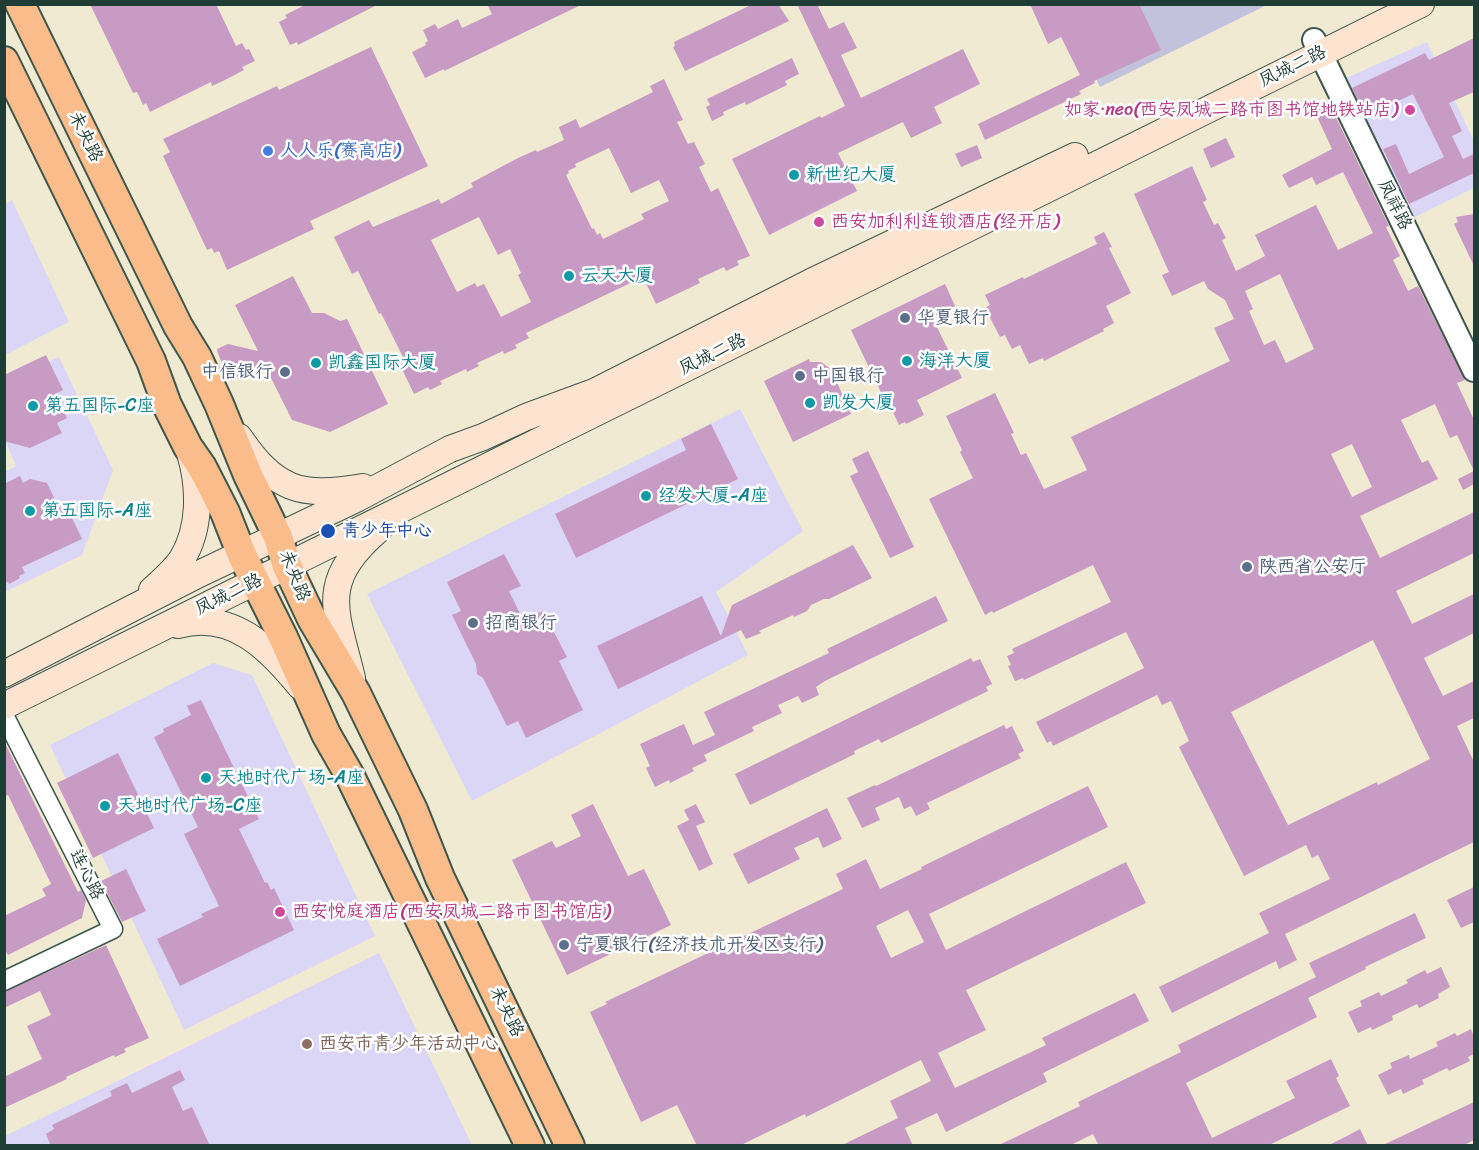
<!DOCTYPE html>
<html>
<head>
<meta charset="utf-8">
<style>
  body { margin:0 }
  #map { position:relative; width:1479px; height:1150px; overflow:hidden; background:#f1ead2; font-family:Sriracha,sans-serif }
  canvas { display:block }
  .frame { position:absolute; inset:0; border:6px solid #1f3d34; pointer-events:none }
</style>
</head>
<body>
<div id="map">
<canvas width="1479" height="1150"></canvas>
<div class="frame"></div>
</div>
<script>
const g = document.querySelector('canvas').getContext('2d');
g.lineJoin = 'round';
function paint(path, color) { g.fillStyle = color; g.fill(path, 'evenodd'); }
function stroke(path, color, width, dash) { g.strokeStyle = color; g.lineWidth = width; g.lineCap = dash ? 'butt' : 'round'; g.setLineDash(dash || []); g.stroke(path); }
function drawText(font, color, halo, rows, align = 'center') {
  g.font = font + ' Sriracha,"LXGW WenKai TC",sans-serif'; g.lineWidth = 5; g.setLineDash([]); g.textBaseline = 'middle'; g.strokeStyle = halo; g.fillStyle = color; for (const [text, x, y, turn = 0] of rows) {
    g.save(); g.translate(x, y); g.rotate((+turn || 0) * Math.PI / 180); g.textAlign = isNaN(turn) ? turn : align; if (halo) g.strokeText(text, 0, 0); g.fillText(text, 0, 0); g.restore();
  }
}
paint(new Path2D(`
  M1427,42l47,99v47l-61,30 -69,-139z
  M12,200l57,122 -64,33 -1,-150z
  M59,357l54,113 -31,85 -77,37v-120l11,-6 -11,-26v-59z
  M740,409l63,122 -87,61 32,63 -276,146 -105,-207z
  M213,663l39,12 123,261 -191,94 -134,-285z
  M379,953l93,192 -467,1v-10z`), '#dcd6f6');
paint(new Path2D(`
  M1059,5h208l-167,82z`), '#c2c2dc');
paint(new Path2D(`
  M90,4h126l20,42 6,-3 4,7 3,-1 6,12 -13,6 2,3 -19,10 -13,6 -1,-4 -61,30 -4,-9 -3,2 -6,-13 -4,1z
  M307,4h72l-81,41 -1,-3 -7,3 -11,-23 8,-4 -2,-3z
  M487,4h96l-139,67v-2l-19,9 -13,-26 14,-7 -1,-2 3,-2 -5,-11 12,-6 3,5 20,-10 4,9 30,-14z
  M753,4h25l11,17 -104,50 -12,-24 2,-1 -1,-4z
  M797,4h20l12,25 15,-7 13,26 -16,7 20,43 102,-49 17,35 -46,23 8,16 -31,15 -8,-16 -65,31 19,38 -88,44 -37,-76 88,-43 1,2 24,-12z
  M1030,4h109l22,46 -67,31 1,2 -16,8 2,3 -96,46 -7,-16 102,-49 -19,-38 -13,7z
  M1474,38v54l-25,11 13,28 -10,5 11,23 11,-5v19l-65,31 -26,-55 13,-5 13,30 35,-17 -31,-63 -47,22 -14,-28 73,-35 4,7z
  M371,47l57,119 -118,55 4,8 -87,41 -8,-19 -5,2 -2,-5 -5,2 -44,-94 7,-4 -7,-13 114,-53 2,4z
  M792,58l7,16 -14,7 2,4 -41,20 -1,-3 -22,10 1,3 -12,6 -6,-14 4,-2 -3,-6z
  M664,79l19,41 -6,2 11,22 6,-2 11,22 -6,3 12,25 7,-4 32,68 -13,5 2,4 -13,6 -2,-4 -26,12 2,4 -44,21 -13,-27 -117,56 3,5 -14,7 2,3 -13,6 -1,-3 -26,12 2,3 -12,6 -1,-3 -26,12 2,3 -12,6 -2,-3 -14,7 -14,-29 6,-2 -25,-50 -2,1 -21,-43 -6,3 -18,-37 35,-17 4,7 66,-28 2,5 32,-17 -2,-4 47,-25 18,-8 1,2 27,-12 -5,-13 17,-8 4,9 73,-36 -3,-6zM609,148l22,45 28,-13 10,21 -28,13 3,5 -41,20 -3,-6 -3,2 -3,-7 -2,1 -26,-54 3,-2 -1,-2 8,-4 -1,-3zM479,217l19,38 12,-6 11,24 -3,2 13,27 -30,15 -17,-33 -7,3 -2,-4 -18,9 -26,-52z
  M1328,101l61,125 -3,1 14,29 -7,4 15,31 10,-5 47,94 -8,3 17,37v64l-11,6 -5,-11 16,-8 -17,-36 -7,3 -15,-34 -34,16 21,43 6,-3 10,19 -78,37 20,42 94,-46v41l-78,38 16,33 62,-30v39l-50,25 19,38 31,-15v37l-17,8 17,36v80l-189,92 12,26 -18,9 -3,-8 -104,52 -13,-26 110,-54 -10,-20 71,-34 -12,-24 -6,3 -6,-13 -62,31 -65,-129 10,-6 -18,-40 -9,4 -5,-10 -104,51 -2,-5 -4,2 -11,-21 108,-54 -18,-36 -102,48 -1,-2 -8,3 -7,-15 3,-1 -4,-9 7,-3 -2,-4 99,-47 -18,-37 -100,48 -1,-2 -7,4 -56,-116 44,-21 -13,-26 2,-2 -16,-34 49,-23 19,40 -3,1 10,21 5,-2 18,36 43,-19 -16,-33 159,-76 -16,-33 20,-9 -9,-19 -17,-11 -4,-8 -32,15 -10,-21 7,-3 -35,-78 58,-28 15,34 -4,2 11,23 4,-2 8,15 -4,2 14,31 29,-15 -10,-21 61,-30 22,45 35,-17 -30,-61 -27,13 -4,-8 -23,11 -7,-13 50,-26 -19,-41zM1280,274l34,75 -28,14 -11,-23 -11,5 -15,-34 4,-2 -8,-18zM1352,444l20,43 -20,10 -21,-43zM1373,640l57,119 -52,26 -1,-3 -89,43 -57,-113z
  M1226,138l9,19 -24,11 -8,-19z
  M977,145l5,13 -21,9 -6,-13z
  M1474,214v52l-20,-42 4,-2 -2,-5z
  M1104,232l8,15 -3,1 22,45 -25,13 8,17 -11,6 1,2 -60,30 -1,-3 -14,6 -9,-19 -8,4 -7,-14 -5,2 -15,-29 5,-3 -5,-10 38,-18 1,2 73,-35 -3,-7z
  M293,276l19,37h12l16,8 7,-2 41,85 -58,28 -38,-12 -27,-54 -35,15 -12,-27 -1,-5 11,-5 30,7 -23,-46z
  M945,284l10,22 -23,11 30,61 -45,22 7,15 -18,9 -1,-2 -6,3 -6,-13 -2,1 -40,-83z
  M46,355l17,35 -8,4 12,24 -10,5 5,10 -32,15 -26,-7v-66z
  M809,359l1,3h11l10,7 20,45 -58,28 -29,-61z
  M711,424l27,55 -162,79 -21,-44 131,-64 -5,-11z
  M868,451l46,96 -24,11 -40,-82 8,-4 -6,-13z
  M20,476l3,7 7,-4 17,4 12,25 7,-3 16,34 -60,28 3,6 -6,3 1,2 -11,6 -1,-2 -4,1v-99z
  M853,545l19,33 -43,21h-5l-13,6 -4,6 -13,6 -1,-2 -34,16 2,2 -15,6 -5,-9 -123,59 -21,-43 105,-50 19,40 11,-31z
  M504,554l17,32 -12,5 14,29 20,-9 24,46 -8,4 24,49 -57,28 -8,-17 -11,5 -24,-48 -6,-4 -1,-10 -24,-49 9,-4 -14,-29z
  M936,596l12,25 -123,60 -9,6 3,8 -17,8 -4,-7 -20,9 4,8 -30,14 2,4 -50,24 3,6 -15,7 2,3 -24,12 -1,-3 -14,7 -9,-19 4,-2 -10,-22 44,-20 9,21 22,-10 -11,-23 125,-59 -2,-4z
  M971,658l2,4 7,-3 12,25 -6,3 2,4 -107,52 -2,-4 -25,12 1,3 -105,51 -15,-31z
  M201,700l58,119 -20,10 26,54 2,-1 4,8 3,-2 20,42 -114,56 -23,-47 46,-22 -2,-3 18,-8 -35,-72 14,-7 -44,-90 10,-5 -1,-3 28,-14 -4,-9z
  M1004,725l2,4 6,-3 12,25 -6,3 3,4 -94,45 3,6 -14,7 -5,-10 -7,3 -5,-12 -24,11 5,12 -18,8 -15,-30 28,-13 1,1z
  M4,741l74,151 3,-2 5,10 -4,18 -74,37 -4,-7v-32l42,-20 -4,-7 9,-5 -43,-89 -4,2z
  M118,753l36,75 -61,30 -36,-75z
  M1088,786l20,41 -179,87 17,36 180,-88 20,41 -180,87 20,40 -48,23 17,35 91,-43 -4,-7 93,-45 14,28 -106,52 4,9 -101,50 -9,-19 -32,15 8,18h-73l58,-28 -8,-17 41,-20 -10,-21 -115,57 -1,-3 -66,32h-42l-20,-41 -36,17 -51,-110 17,-8 -2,-2 238,-113 -7,-15 30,-15 14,30 42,-20 -1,-2zM908,910l16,32 -33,16 -15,-32z
  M593,804l35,72 16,-7 27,56 -104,50 -55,-115 40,-19 4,7 25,-12 -10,-21z
  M696,804l9,18 -9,4 17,38 -14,7 -22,-45 12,-6 -5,-10z
  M827,808l15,31 -19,9 -5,-11 -24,11 6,11 -52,25 -15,-30z
  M126,869l20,42 -24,11 -21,-41z
  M1474,887v35l-13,6 -14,-28z
  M1415,913l11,25 -61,29 1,2 -58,29 9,19 -131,66 26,55 83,-40 -9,-17 45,-22 8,17 -3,2 14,28 -83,40h-168l-6,-12 -24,12h-72l83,-40 -2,-4 103,-50 -3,-7 138,-68 -7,-14z
  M106,945l43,93 -25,11 2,3 -11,5 -1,-2 -48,22 1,2 -63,29v-31l38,-18 -15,-33 24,-11 -11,-24 -36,17v-16z
  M1441,967l9,20 -12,7 1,4 -20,10 -2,-4 -25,12 1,4 -21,10 -1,-3 -13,6 -10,-21 14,-6 -2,-5 19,-9 2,4 27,-13 -2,-3 19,-10 2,4z
  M1471,1029l3,8v17l-6,3 2,4 -21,10 -2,-3 -25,12 2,4 -21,10 -2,-5 -13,6 -10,-20 14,-7 -2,-5 19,-8 1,4 28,-13 -2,-4 7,-3 12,-6 2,3z
  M180,1070l5,10 -13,7 11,24 9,-4 18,39h-159l-5,-12 8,-5 -2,-4 60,-29 -2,-5 17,-8 5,10z
  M1474,1102v38l-12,6h-81z
  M1360,1129l8,17h-41l20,-10z`), '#c79bc3');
const minor = new Path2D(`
  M4,715l109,214 -109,52`);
const tertiary = new Path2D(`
  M1314,40l160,330`);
const secondary = new Path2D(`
  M239,437c36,53 61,61 124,50
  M152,590c11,-10 22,-19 30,-31 19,-31 18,-72 8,-106
  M178,625c54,-15 91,23 122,61
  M4,674l195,-100 159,-76 92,-49 33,-12 43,-20 68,-25 217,-110 264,-126
  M352,678c-17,-70 -34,-96 27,-149
  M4,706l1417,-702`);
const primary = new Path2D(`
  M20,4l158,322 19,31 22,47 29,71 30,62 9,29 25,53 44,74 57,117 27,68 130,268
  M4,61l147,300 16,44 21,42 14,20 23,45 17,43 41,82 43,97 24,42 180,370`);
stroke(minor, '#3e574c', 21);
stroke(tertiary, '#3e574c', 26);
stroke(secondary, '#3e574c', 28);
stroke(primary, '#3e574c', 32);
stroke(minor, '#fff', 18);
stroke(tertiary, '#fff', 22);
stroke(secondary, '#fde4d1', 26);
stroke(primary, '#fabc8b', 28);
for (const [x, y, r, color] of [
  [1410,110,6,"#d1479c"],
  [268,151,6,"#3f7fe0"],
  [794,175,6,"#0f9aa8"],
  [819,222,6,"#d1479c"],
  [569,276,6,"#0f9aa8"],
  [905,318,6,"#5c6f8a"],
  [907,361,6,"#0f9aa8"],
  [316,363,6,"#0f9aa8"],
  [285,372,6,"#5c6f8a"],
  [800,376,6,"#5c6f8a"],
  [810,403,6,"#0f9aa8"],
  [33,406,6,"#0f9aa8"],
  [646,496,6,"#0f9aa8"],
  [30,511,6,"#0f9aa8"],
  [328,531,8,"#1a4fb4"],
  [1247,567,6,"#5c6f8a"],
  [473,623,6,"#5c6f8a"],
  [206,778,6,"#0f9aa8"],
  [105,806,6,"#0f9aa8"],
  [280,912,6,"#d1479c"],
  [564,945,6,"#5c6f8a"],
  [307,1044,6,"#8d6e63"]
]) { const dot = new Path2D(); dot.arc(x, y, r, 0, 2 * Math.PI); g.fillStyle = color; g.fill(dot); stroke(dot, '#fff', 2); }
drawText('18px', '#1f3d34', '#fff', [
  ["凤城二路",1293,67,-26],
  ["未央路",85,137,64],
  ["凤祥路",1394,205,64],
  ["凤城二路",713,355,-26],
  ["未央路",294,576,68],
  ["凤城二路",229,595,-26],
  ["连心路",86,875,63],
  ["未央路",506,1012,64]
]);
drawText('18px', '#b23c85', '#fff', [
  ["如家·neo(西安凤城二路市图书馆地铁站店)",1398,110,"right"],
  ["西安加利利连锁酒店(经开店)",831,222],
  ["西安悦庭酒店(西安凤城二路市图书馆店)",292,912]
], 'left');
drawText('18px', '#366cbe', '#fff', [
  ["人人乐(赛高店)",280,151]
], 'left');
drawText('18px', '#0d838f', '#fff', [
  ["新世纪大厦",806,175],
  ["云天大厦",581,276],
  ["海洋大厦",919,361],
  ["凯鑫国际大厦",328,363],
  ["凯发大厦",822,403],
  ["第五国际-C座",45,406],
  ["经发大厦-A座",658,496],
  ["第五国际-A座",42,511],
  ["天地时代广场-A座",218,778],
  ["天地时代广场-C座",117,806]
], 'left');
drawText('18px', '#4e5e75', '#fff', [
  ["华夏银行",917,318],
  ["中信银行",273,372,"right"],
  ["中国银行",812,376],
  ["陕西省公安厅",1259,567],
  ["招商银行",485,623],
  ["宁夏银行(经济技术开发区支行)",576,945]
], 'left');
drawText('18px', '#164399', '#fff', [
  ["青少年中心",342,531]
], 'left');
drawText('18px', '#785e54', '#fff', [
  ["西安市青少年活动中心",319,1044]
], 'left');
</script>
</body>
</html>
